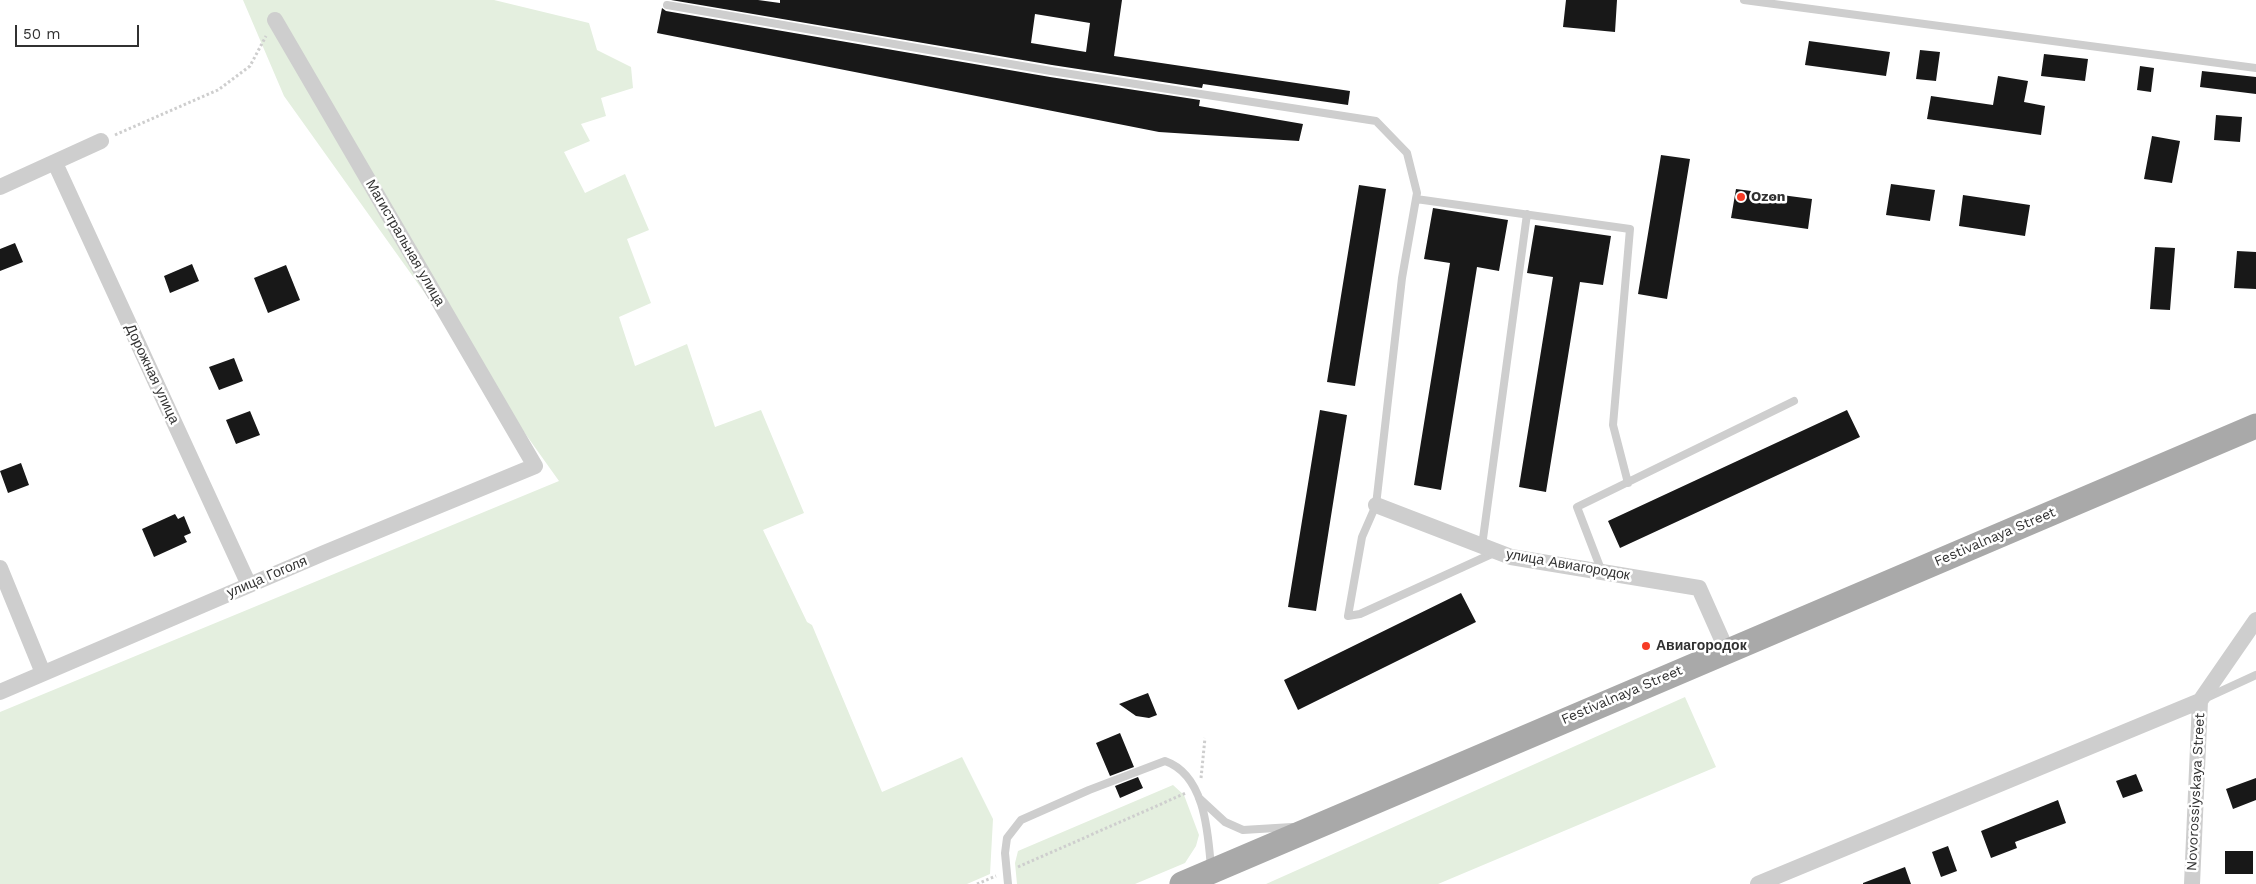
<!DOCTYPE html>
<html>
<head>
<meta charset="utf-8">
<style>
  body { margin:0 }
  #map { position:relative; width:2256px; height:884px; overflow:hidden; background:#fff; font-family:"Work Sans",sans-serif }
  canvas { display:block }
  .scale { position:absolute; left:15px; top:25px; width:124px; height:22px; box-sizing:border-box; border:2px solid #313131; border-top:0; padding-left:6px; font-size:15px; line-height:18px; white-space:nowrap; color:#313131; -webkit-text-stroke:4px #fff; paint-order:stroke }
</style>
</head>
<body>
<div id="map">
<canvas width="2256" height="884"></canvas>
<div class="scale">50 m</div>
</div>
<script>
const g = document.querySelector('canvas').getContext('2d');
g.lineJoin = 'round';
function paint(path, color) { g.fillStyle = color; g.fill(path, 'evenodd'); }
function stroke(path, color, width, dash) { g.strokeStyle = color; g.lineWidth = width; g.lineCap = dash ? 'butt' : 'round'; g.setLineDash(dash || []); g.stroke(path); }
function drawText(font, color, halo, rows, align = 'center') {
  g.font = font + ' "Work Sans",sans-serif'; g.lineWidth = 5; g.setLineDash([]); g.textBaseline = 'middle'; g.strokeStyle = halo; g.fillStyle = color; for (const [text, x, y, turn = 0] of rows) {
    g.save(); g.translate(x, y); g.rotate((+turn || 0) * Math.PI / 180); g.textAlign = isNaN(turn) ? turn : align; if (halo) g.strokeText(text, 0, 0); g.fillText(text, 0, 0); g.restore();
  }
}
paint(new Path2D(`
  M243,0h251l95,23 8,27 34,17 2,21 -32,10 5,18 -25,8 9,17 -26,11 21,41 40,-19 24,56 -22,9 24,64 -32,14 16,49 52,-22 28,83 46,-17 43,103 -41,17 44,92 5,3 70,167 80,-35 31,62 -3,55 -23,10h-967v-172l559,-231 -275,-385z
  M1685,697l31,70 -278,117h-172z
  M1173,785l11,10 15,40 -3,11 -11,17 -50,21h-118l-2,-21 3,-12z`), '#e4efdf');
paint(new Path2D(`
  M671,0h87l22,3v-3h342l-8,56 236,35 -2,14 -145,-21 -1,4 -150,-23zM1035,14l55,9 -4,29 -55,-9z
  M1566,0h51l-2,32 -52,-5z
  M662,8l4,3 384,66 150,23 -1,6 104,18 -4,17 -140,-9 -502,-99z
  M1809,41l81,11 -4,24 -81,-11z
  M1920,50l20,2 -4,29 -20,-2z
  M2044,54l44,5 -3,22 -44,-5z
  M2140,66l14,2 -3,24 -14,-2z
  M2202,71l54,6v17l-56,-7z
  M1998,76l30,5 -4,21 21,4 -4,29 -114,-16 4,-23 62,9z
  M2216,115l26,2 -2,25 -26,-2z
  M2152,136l28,5 -8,42 -28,-4z
  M1661,155l29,4 -23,140 -29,-5z
  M1891,184l44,6 -5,31 -44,-6z
  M1359,185l27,4 -31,197 -28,-4z
  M1736,189l76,10 -4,30 -77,-11z
  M1963,195l67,10 -5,31 -66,-10z
  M1433,208l75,12 -9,51 -22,-4 -36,223 -27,-5 36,-222 -26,-4z
  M1535,225l76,11 -8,49 -23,-3 -34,210 -27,-5 34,-210 -26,-4z
  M15,243l8,19 -23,9v-22z
  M2155,247l20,1 -5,62 -20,-1z
  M2237,251l19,1v37l-22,-1z
  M192,264l7,17 -29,12 -6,-17z
  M286,265l14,35 -32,13 -14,-35z
  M234,358l9,23 -24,9 -10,-23z
  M1320,410l27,5 -31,196 -28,-4z
  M1847,410l13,27 -240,111 -12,-27z
  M250,411l10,24 -24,9 -10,-24z
  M21,463l8,22 -21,8 -8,-22z
  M175,514l3,5 6,-3 7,17 -7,3 3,6 -33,15 -12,-28z
  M1461,593l15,29 -178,88 -14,-30z
  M1148,693l9,22 -8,3 -13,-2 -17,-12z
  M1120,733l14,34 -24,9 -14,-33z
  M2136,774l7,17 -20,7 -7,-17z
  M1138,777l5,11 -23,10 -5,-12z
  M2256,778v22l-23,9 -7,-20z
  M2058,800l8,23 -51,19 2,6 -26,10 -10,-27z
  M1948,846l9,25 -16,6 -9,-25z
  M2225,851h28v23h-28z
  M1905,867l6,17h-48v-1z`), '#181818');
stroke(new Path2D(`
  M115,135l103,-45 32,-24 16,-30
  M1201,778l4,-40
  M1018,867l168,-74
  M977,884l19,-8`), '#cecece', 3, [2.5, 2.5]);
stroke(new Path2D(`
  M1744,0l512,68
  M667,5l384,66 325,50 31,32 10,40 -15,85 -26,227 -14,32 -14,79 12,-2 136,-62
  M1416,199l214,30 -17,196 15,58
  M1482,546l45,-332
  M1602,572l-25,-65 217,-106
  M2206,698l50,-23
  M1199,798l26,24 18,8 49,-3
  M1008,884l-3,-31 2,-15 14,-18 68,-30 76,-29c40,14 43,71 46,107`), '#cecece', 8);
stroke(new Path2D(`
  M55,163l194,422
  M0,187l101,-46
  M1376,505l135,52 188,31 28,63
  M0,568l43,105
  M0,692l324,-139 211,-87 -260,-446
  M1758,884l442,-183 56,-81
  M2192,884l8,-183`), '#cecece', 16);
stroke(new Path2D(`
  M1182,884l1074,-458`), '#a9a9a9', 25);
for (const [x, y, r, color] of [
  [1741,197,5,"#f63c26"],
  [1646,646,5,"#f63c26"]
]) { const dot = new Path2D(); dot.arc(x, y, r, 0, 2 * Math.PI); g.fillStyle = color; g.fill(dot); stroke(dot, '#fff', 2); }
drawText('bold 14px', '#313131', '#fff', [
  ["Ozon",1751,197],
  ["Авиагородок",1656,646]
], 'left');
drawText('14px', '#313131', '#fff', [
  ["Магистральная улица",405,243,60],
  ["Дорожная улица",152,374,65],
  ["Festivalnaya Street",1995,537,-23],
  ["улица Авиагородок",1568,565,10],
  ["улица Гоголя",267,577,-23],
  ["Festivalnaya Street",1622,695,-23],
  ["Novorossiyskaya Street",2196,792,-87]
]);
</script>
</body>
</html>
